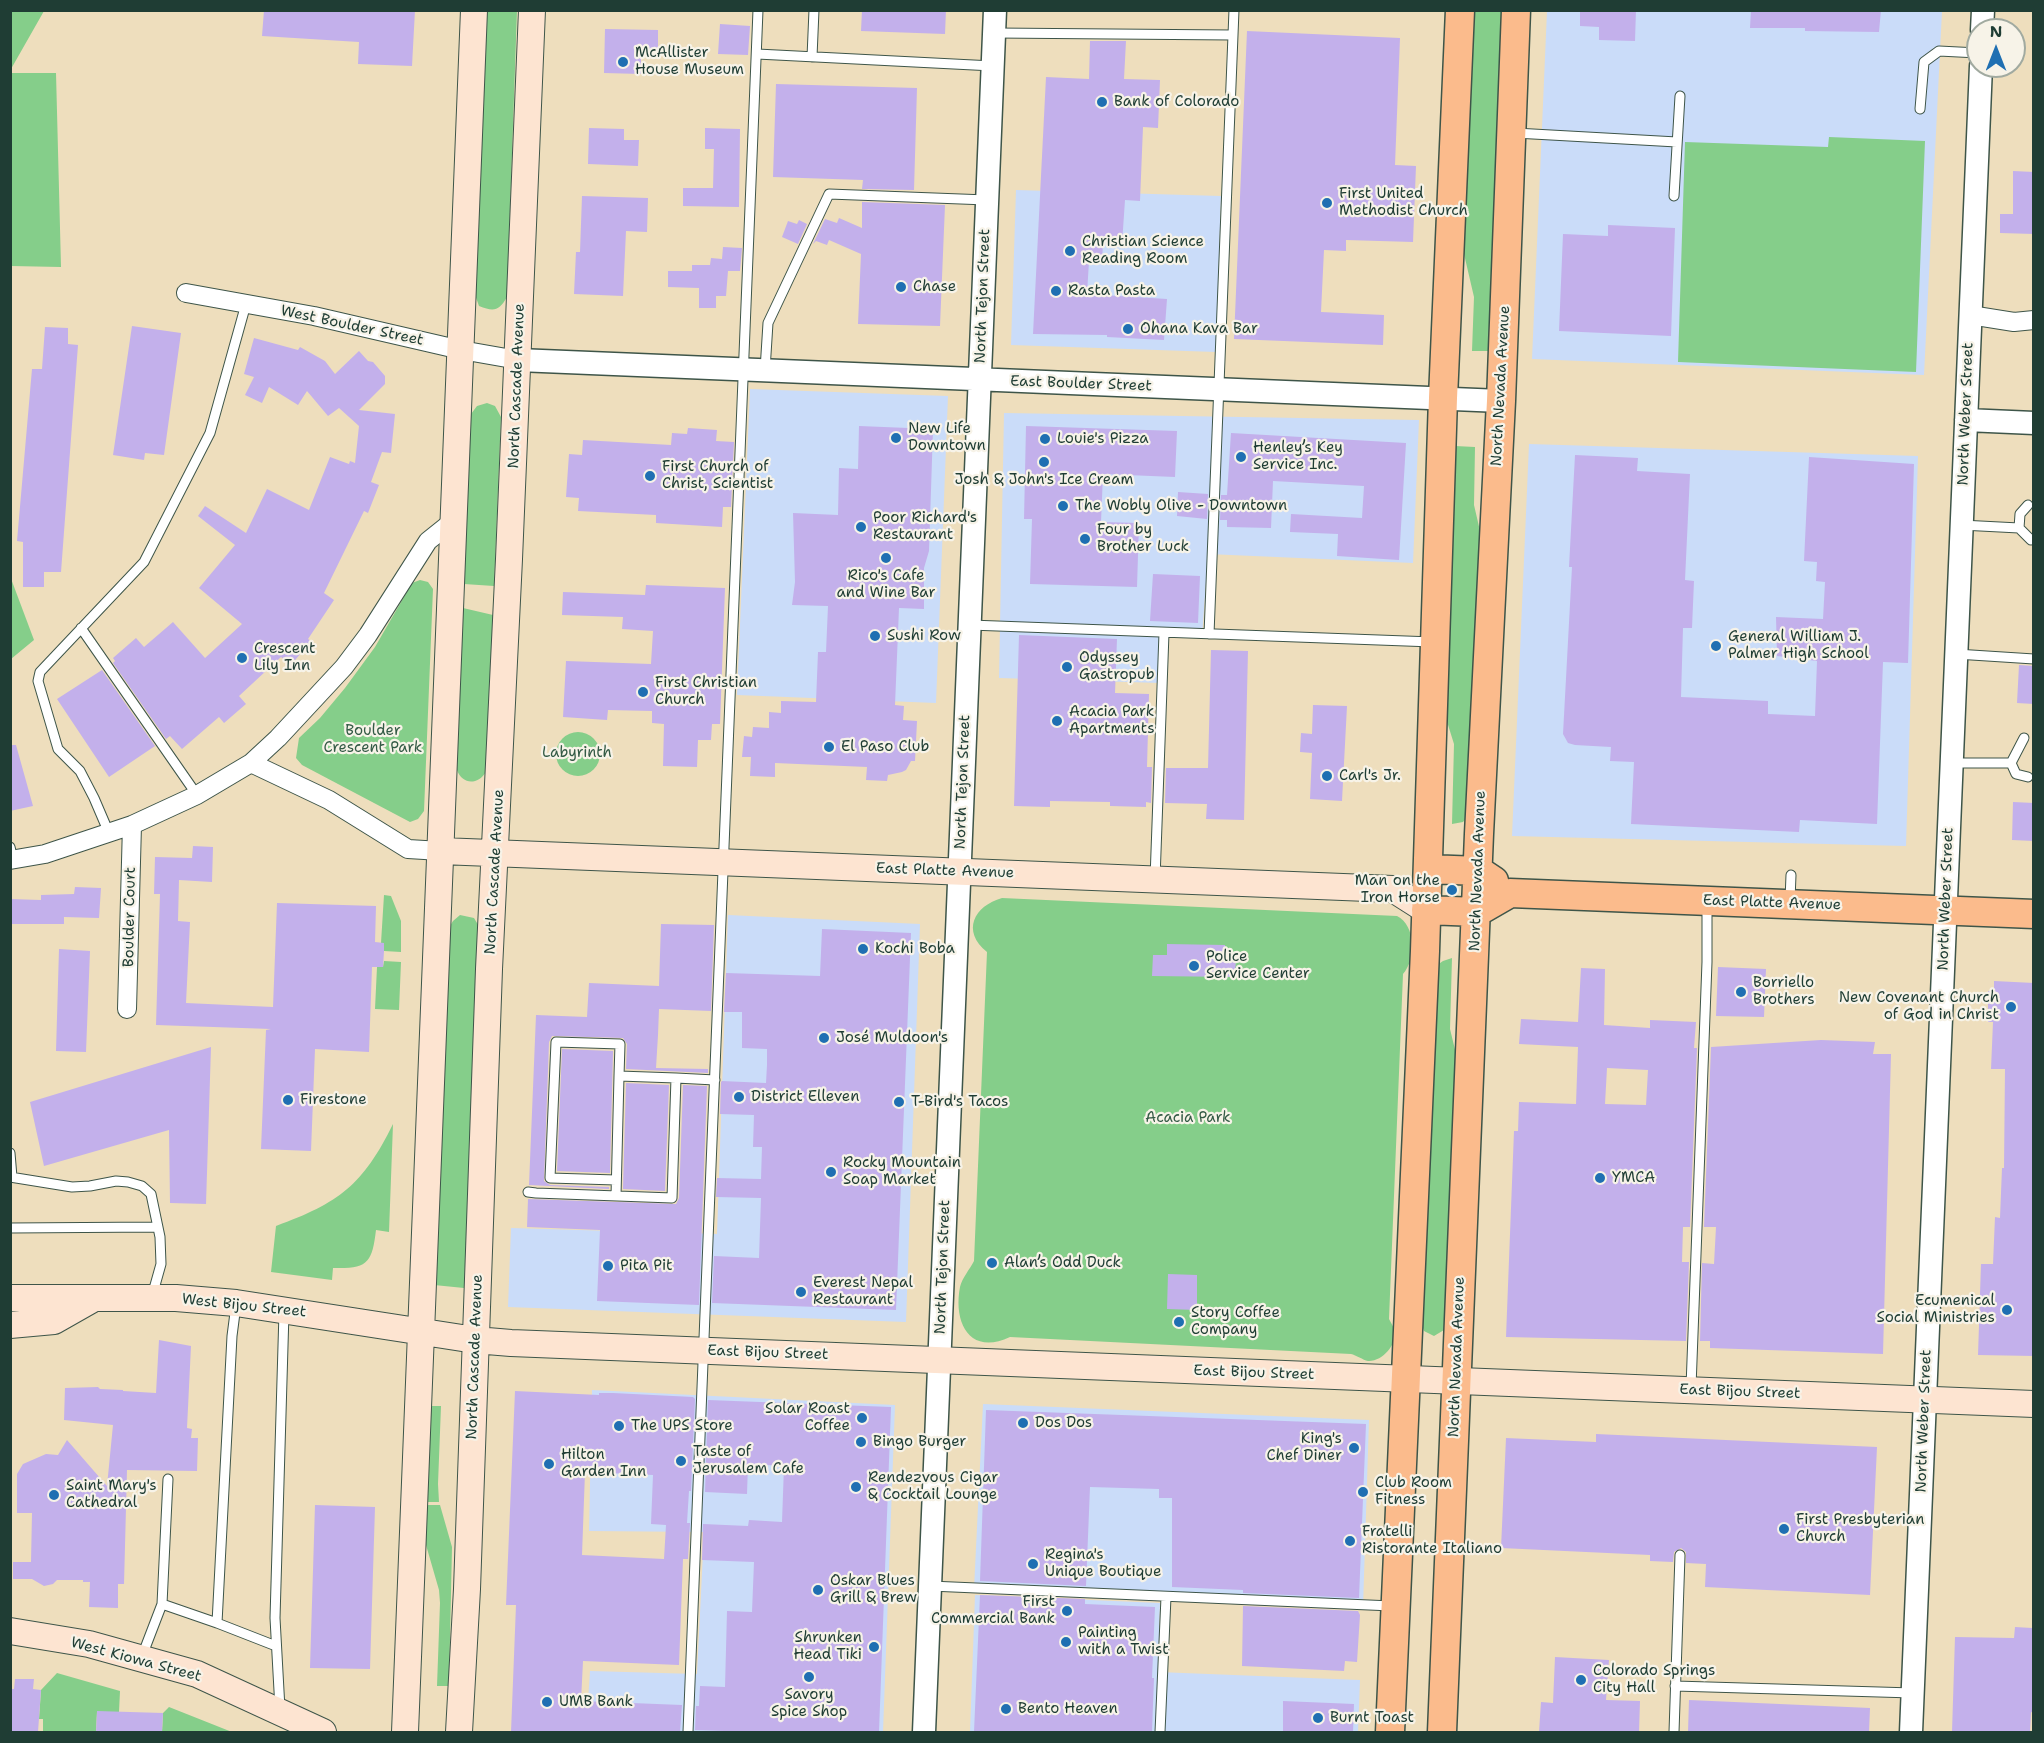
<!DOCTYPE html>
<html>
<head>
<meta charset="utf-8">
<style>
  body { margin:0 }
  #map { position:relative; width:2044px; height:1743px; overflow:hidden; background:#eedebd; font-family:"Shantell Sans",sans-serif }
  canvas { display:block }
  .frame { position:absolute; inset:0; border:12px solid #1f3d34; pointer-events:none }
  .north { position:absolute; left:1966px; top:18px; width:60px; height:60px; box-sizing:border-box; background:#f7f3e8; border:2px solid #a1aaa0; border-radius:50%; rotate:0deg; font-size:16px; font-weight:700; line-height:24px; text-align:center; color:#1f3d34 }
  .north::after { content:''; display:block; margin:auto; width:21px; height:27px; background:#1f6fb2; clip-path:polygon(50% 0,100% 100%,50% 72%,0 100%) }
</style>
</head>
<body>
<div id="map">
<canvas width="2044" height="1743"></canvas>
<div class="frame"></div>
<div class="north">N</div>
</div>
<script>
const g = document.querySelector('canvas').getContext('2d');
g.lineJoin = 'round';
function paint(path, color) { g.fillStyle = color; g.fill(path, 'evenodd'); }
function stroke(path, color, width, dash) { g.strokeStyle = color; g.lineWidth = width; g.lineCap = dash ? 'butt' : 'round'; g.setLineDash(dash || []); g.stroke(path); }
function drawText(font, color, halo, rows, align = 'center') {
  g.font = font + ' "Shantell Sans",sans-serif'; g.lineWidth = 4.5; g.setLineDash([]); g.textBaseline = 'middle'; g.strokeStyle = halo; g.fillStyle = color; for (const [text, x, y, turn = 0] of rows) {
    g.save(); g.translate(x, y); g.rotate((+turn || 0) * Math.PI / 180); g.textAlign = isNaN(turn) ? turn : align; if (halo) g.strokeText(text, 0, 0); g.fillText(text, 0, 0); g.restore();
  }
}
paint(new Path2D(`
  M1547,11h395l-18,364 -392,-16z
  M1016,190l205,6 -5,156 -205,-7z
  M750,389l198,7 -12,307 -199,-8z
  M1004,413l415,7 -6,143 -205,-9 -6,83h-38l-4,46 -161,-5z
  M1529,444l389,12 -12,390 -394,-10z
  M728,915l192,9 -14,398 -398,-15 3,-79 206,6z
  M592,1390l303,15 -12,327h-297l4,-61 107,3 7,-142 -115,-1z
  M983,1404l386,16 -6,187 -389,-18z
  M975,1595l185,8 -2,69 202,8 -2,52h-388z`), '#cadcf9');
paint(new Path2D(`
  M11,10l33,1 -33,58 -1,-58z
  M486,11h31l-10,286c-8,14 -13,15 -28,9l-5,-14z
  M1473,11h33l-13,340h-21l2,-54 -10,-43z
  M11,73h45l5,194 -50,-1z
  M1829,137l96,4 -9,231 -238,-10 7,-220 143,5z
  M487,403l8,3 6,11 -7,169 -30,-2 7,-170 6,-8z
  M1455,446l20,1 -1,58 10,43 -15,267 -6,7 -11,2 2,-80 -10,-32z
  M10,576l24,64 -23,19h-1z
  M420,580l8,2 5,7 -9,222 -6,8 -8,3 -108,-57 -6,-7 3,-20 21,-20 25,-30 30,-41 37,-64z
  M463,608l30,7 -7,157c-9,14 -24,12 -29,-2z
  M556 754a22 22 0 1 1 44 0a22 22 0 1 1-44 0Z
  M384,895l7,1 10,25v31l-17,-1v-8h-3z
  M1002,898l395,18c19,9 19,44 6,58l-14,345c2,4 5,8 6,13 2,12 -13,30 -27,29 -5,-1 -12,-6 -17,-7l-341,-17c-40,19 -57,-14 -50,-50 2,-9 10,-18 14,-26l13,-309c-26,-21 -13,-46 15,-54z
  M460,915l14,3 6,10 -16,360 -30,-3 16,-359 3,-5z
  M1452,958l-2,71 8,33 -14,268 -10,6 -10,-5 -3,-9 13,-355 9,-6z
  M384,961l17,1 -2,48 -24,-1 2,-42h6z
  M393,1124l-4,108 -13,-2c-4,33 -8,39 -43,38l-1,12 -61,-8 5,-46c63,-23 87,-41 117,-102z
  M430,1406h11l-3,78 1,18h-13z
  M426,1505h14l12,42 -3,139h-12l3,-83 -1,-13 -13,-45z
  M57,1673l63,18 -1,21h-22l-1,20h-53v-13h-4l2,-29z
  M169,1707l63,25h-70l1,-19z`), '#85ce8a');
paint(new Path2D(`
  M264,10h151l-3,56 -54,-2 1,-22 -97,-6z
  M862,10h84l-1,24 -84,-3z
  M1580,10h56l-1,31 -36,-1v-13l-19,-1z
  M1751,10h130l-2,22 -74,-1v-3h-55z
  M720,24l30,2 -2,29 -30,-1z
  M605,29l53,1v21h-17v23l-37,-1z
  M1247,31l153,7 -5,127 21,1 -3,76 -67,-2v11l-22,-1 -3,62 63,3 -1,30 -149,-6z
  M1090,41h36l-2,38 36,1 -2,48 -15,-1 -3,74 -15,-1 -3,44 -19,-1 -1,19 -13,-1 -2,33 80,5 -3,41 -57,-3v-2l-74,-1 13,-257 43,2z
  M776,84l141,4 -3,102 -52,-1 1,-9 -90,-3z
  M589,128l35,1v11h15l-1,26 -50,-2z
  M705,128l35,1 -1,78 -56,-1v-18h30l1,-39h-9z
  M2013,171l21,1v62l-34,-1v-19h13z
  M582,196l66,2 -1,34 -21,-1 -3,65 -49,-2 2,-42h4z
  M862,202l83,3 -5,121 -82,-2 3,-70 -32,-14 -2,5 -11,-4 -3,3 12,-25 12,4 2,-5 23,10z
  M799,220l8,4 -9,20 -16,-7 6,-16 9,3z
  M1608,225l67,3 -4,108 -112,-5 4,-97 45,2z
  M723,247l19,1 -2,23h-12l-2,25h-10v12h-17v-20l-31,-1v-16h24v-6h18l1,-7 11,1z
  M132,326l49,7 -17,122 -19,-2 -1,7 -31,-5z
  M45,327l23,1v16l10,1 -17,227h-17v15h-21v-45l-6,-1 15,-172h10z
  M254,338l44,12 2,-3 25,14 10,13 24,-23 9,10 5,1 12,14v8l-26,26 36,4 -4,39 -9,-1 -11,30 8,3 -11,28 -4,-2 -40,82 10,7 -26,39 3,2 -20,24 -10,-8 -42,39 7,8 -22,19 -5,-6 -37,32 -12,-13 -4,3 -53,-76 2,-2 -2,-3 23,-20 8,9 29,-25 32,36 37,-34 -43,-36 36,-43 -37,-29 7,-10 41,27 21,-44 42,21 21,-53 19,7 1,-3 5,2 4,-37 -20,-18 -11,8 -21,-25 -9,14 -29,-18 -7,16 -17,-8 9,-18 -10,-3z
  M859,426l74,3 -4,122 -5,17v41l-25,-1 -4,97 9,1 -1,14 14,1 -2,40h-4l-5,9 -4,2 -14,3 -1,6 -21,-1 1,-13 -92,-4v14l-25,-1 1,-19h-9l2,-21 8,1 1,-10 16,1v-16l12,1v-12l35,1 2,-50h8l2,-46 -36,-1 3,-23 -2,-69 45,2 1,-47 19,1z
  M1026,426l151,5 -2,46 -72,-3 -2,48 38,1 -2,64 -107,-3 2,-65h-8z
  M688,428l29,2 -1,11 18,1 -3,65h-8l-1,20 -66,-4v-8l-78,-4 1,-13 -13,-1 3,-43 13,1 1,-15 88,5 1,-12 15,1z
  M1231,433l175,10 -7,117 -62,-4 1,-22 -48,-2 1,-18 71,4 2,-32 -91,-5 -2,47 -44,-1v-7h-7l1,-25h6z
  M1575,455l63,3 -1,13 53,3 -5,106 9,1 -2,47h-9l-2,69 87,4v13l47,2 2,-55 -40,-5 -1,-39 47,2 2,-37 -9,-1 1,-19 -13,-1 5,-104 105,7 -6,199 -25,-1 -6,162 -77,-4 -1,12 -168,-8 3,-62 -24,-1 1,-14 -36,-2 -7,-2 -5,-9 9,-167h-3z
  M1178,492l30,2 -1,25 -30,-3z
  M1153,574l47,2 -2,47 -48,-2z
  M646,585l79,3 -5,136h-8l-1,16h-13l-1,27 -34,-1 1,-42 -12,-1v-12l-44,-1 -1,10 -44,-3 3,-56 85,3 2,-33 -31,-2 1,-12 -61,-2 1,-23 82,3z
  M1019,635l98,4 -2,54 34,1 -2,73h5l-1,36 -5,-1v5l-36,-1v-4l-60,-1v6l-36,-1z
  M1211,650l37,1 -4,169 -38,-1 1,-15 -42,-1 1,-35h42z
  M2019,665l15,1v38l-17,-1z
  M102,670l53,76 -46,31 -52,-78z
  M1313,705l34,1 -5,95 -32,-2 2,-46 -12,-1 1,-19 11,1z
  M10,745h6l17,61 -23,5z
  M2013,802l21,1v38l-22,-1z
  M193,846l20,1 -1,35 -33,-2 -1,41 12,1 -4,81 87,4 4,-104 99,3 -1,36 9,1v8l-1,16h-11l-3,85 -54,-3 -4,102 -50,-2 5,-119 5,-1 -115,-4 4,-131h-6l1,-37 37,1z
  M75,887l26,1 -2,30 -35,-1v7h-54v-25l31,1v-5l33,-1z
  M661,924l53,1 -3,86 -52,-2 -1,26 -2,33 52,1v4l-82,-4 1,-25 -4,-6 -71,-2 -3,6 -5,139 6,4 59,2v2l-80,-4 7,-170 51,2 2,-34 70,3z
  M822,929l89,4 -15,377 -184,-7 2,-47 45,2 2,-60 -45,-1 1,-19 44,1 1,-32h-9l1,-32 -34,-1 1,-32 1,-1 44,2 1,-18v-16l-25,-1v-36h-18l2,-39 94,3z
  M1167,944l58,1v12h11l-1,20 -83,-1 1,-21h14z
  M59,949l31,2 -4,101 -30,-1z
  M1718,967l48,2 -2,48 -48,-1z
  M1581,968l24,1 -1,56 46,3v-8l46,2 -2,26h3l-7,179h-7l-1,35h7l-3,79 -180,-4 8,-206h4l1,-29 57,2 2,-57 -59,-3 2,-25 57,3zM1607,1068l41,2 -2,35 -41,-1z
  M1994,981l40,2v373l-56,-1 3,-91h12l2,-47 5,1 2,-50h2l1,-99h-14l2,-47h-5v-31l6,1z
  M1821,1040l54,2 -2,12h18l-8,300 -173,-6v-7h-10l2,-78 12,1 2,-37h-12l7,-180z
  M211,1047l-5,157 -36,-1 -1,-73 -125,36 -14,-64z
  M562,1049l51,2 -3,122 -53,-2z
  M626,1083l43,2 -4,106 -42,-2z
  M683,1085l24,1 -8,219 -102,-4 3,-71 -73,-3 1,-28 148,5 3,-6z
  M1168,1274l29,1v35l-30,-1z
  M159,1340l32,6 -4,82 5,1 -1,9h7l-1,33 -70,-1 -3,114h-6v24l-29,-1 1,-25h-7v-2h-26l-4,4 -9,2 -12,-7h-19v-17h18l1,-49h-15v-39l6,-10 23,-10 12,1 9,-15 40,46 6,-61 -49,-5 1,-32 33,-1 2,2 23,1v1l33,2z
  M515,1391l84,4v-2h14l80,4 2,2 -4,92h-2l-2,32h3l-2,36h-5l-4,106 -96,-4 -2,40 101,4 -2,27h-169l5,-127h-10zM585,1472l68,3 -2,49 15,1 -2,34 -82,-4z
  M708,1400l183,7 -12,325h-155v-1l-29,-1 1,-24h3l1,-20 25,1 2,-76 25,1 2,-50 -52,-2 1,-36 45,2 1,-6 33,2 2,-56 -36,-2 -1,30 -42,-2z
  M986,1410l380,14 -7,174 -116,-5v-3l-71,-3v-89h-13v-9l-69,-2 -4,99 -106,-5z
  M1596,1434l281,13 -7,148 -165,-8 1,-23 -20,-1v-11l-5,-4 -7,4 -1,10 -23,-1v-6l-149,-7 5,-110 90,4z
  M315,1505l60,2 -5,162 -60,-1z
  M980,1595l105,4v5l70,3 -3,71h2l-2,54h-178z
  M1243,1606l115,5 2,4 -3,47 -12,-1 -1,10 -102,-5z
  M2015,1627l17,1 2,85 -3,-1 -1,20h-78l3,-95 59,1z
  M1555,1657l54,3 -3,40 34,1 -1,31h-100l2,-30 12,1z
  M15,1679h19l-1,10 8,1 -3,42h-28v-43h4z
  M1689,1700l181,8 -1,24h-181z
  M1283,1701l71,3 -1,28h-70z
  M97,1711l66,2 -1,19h-66z`), '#c3b0eb');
const service = new Path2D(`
  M995,33l237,2
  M757,54l236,12
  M812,57l2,-47
  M1920,109l4,-47 15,-11 39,2
  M1515,133l162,9
  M1674,196l6,-100
  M765,370l3,-47 61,-129 158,6
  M2028,505l-8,9 -1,14 12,12
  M1961,525l58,3
  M970,625l463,17
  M81,628l116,167
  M1209,634l25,-624
  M1956,654l78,5
  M2024,738l-13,25 5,11 12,3
  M1952,763h59
  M109,833l-15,-35 -14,-27 -22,-22 -20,-68 2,-9 104,-110 66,-129 36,-129
  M10,847l3,12
  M1155,879l9,-246
  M1790,900l1,-25
  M676,1078l39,2
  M10,1153l2,24
  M10,1177l62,10 18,-1 26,-5 12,1 14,4 9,8 9,43 1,27 -9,32
  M616,1180l-66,-2 6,-136 64,2 -1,32
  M528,1192l8,1 136,5 4,-120 -57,-2 -3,120
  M10,1228l148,-1
  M236,1305l-4,31 -15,287 59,23
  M1691,1387l16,-425v-59
  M930,1586l462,20
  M162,1604l55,19
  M142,1656l20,-52 6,-125
  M1675,1686l238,7
  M280,1709l-5,-91 9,-306
  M688,1732l70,-1722
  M1160,1732l6,-135
  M1674,1732l6,-177`);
const minor = new Path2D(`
  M186,293l128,23 147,34 57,10
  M1970,315l44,7 20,-2
  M251,763l78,37 79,49 33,2
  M10,860l35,-6 87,-29 65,-30 54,-32 27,-25 66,-71 24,-32 60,-94 25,-20
  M127,1009l5,-184`);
const tertiary = new Path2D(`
  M1982,30l1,-20
  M518,360l983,41
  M1966,420l68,3
  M924,1732l71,-1722
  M1911,1732l70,-1666`);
const secondary = new Path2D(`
  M441,851l952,38 33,21
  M10,1298h166l60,5 239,37 36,3 1523,61
  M10,1325l44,-4 37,-21
  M10,1631l79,13 108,30 126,58
  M405,1732l69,-1722
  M459,1732l8,-143 22,-620 20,-410 23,-549`);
const primary = new Path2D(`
  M1428,869l51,2 15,10
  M1426,910l51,2 33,-19 524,21
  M1390,1732l35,-781 18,-553 17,-388
  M1442,1732l37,-898 22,-433 15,-391`);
stroke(service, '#3e5549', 11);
stroke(minor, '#3e5549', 20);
stroke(tertiary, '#3e5549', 25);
stroke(secondary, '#3e5549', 28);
stroke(primary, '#3e5549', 31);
stroke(service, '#fff', 9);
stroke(minor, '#fff', 18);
stroke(tertiary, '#fff', 22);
stroke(secondary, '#fde4d1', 26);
stroke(primary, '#fbbb8c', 28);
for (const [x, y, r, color] of [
  [623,62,6,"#1f6fb2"],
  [1102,102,6,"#1f6fb2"],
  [1327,203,6,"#1f6fb2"],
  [1070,251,6,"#1f6fb2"],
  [901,287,6,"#1f6fb2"],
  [1056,291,6,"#1f6fb2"],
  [1128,329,6,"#1f6fb2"],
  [896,438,6,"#1f6fb2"],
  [1045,439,6,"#1f6fb2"],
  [1241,457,6,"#1f6fb2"],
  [1044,462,6,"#1f6fb2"],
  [650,476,6,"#1f6fb2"],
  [1063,506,6,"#1f6fb2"],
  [861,527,6,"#1f6fb2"],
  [1085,539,6,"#1f6fb2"],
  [886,558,6,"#1f6fb2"],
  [875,636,6,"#1f6fb2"],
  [1716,646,6,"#1f6fb2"],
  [242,658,6,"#1f6fb2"],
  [1067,667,6,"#1f6fb2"],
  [643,692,6,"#1f6fb2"],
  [1057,721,6,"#1f6fb2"],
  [829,747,6,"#1f6fb2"],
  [1327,776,6,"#1f6fb2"],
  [1452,890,6,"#1f6fb2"],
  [863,949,6,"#1f6fb2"],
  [1194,966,6,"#1f6fb2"],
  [1741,992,6,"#1f6fb2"],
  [2011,1007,6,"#1f6fb2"],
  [824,1038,6,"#1f6fb2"],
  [739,1097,6,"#1f6fb2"],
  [288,1100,6,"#1f6fb2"],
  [899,1102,6,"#1f6fb2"],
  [831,1172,6,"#1f6fb2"],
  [1600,1178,6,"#1f6fb2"],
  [992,1263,6,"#1f6fb2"],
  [608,1266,6,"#1f6fb2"],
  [801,1292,6,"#1f6fb2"],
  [2007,1310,6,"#1f6fb2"],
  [1179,1322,6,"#1f6fb2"],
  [862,1418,6,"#1f6fb2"],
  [1023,1423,6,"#1f6fb2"],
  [619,1426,6,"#1f6fb2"],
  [861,1442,6,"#1f6fb2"],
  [1354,1448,6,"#1f6fb2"],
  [681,1461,6,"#1f6fb2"],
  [549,1464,6,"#1f6fb2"],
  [856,1487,6,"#1f6fb2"],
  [1363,1492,6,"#1f6fb2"],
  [54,1495,6,"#1f6fb2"],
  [1784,1529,6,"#1f6fb2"],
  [1350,1541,6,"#1f6fb2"],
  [1033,1564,6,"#1f6fb2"],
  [818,1590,6,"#1f6fb2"],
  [1067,1611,6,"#1f6fb2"],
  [1066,1642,6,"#1f6fb2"],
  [874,1647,6,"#1f6fb2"],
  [809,1677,6,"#1f6fb2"],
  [1581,1680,6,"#1f6fb2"],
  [547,1702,6,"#1f6fb2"],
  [1006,1709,6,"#1f6fb2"],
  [1318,1718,6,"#1f6fb2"]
]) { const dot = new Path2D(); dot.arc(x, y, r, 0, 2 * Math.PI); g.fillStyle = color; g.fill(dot); stroke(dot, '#f7f3e8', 2); }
drawText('15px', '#1f3d34', '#f7f3e8', [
  ["McAllister",635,53],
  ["House Museum",635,70],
  ["Bank of Colorado",1114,102],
  ["First United",1339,194],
  ["Methodist Church",1339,211],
  ["Christian Science",1082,242],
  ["Reading Room",1082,259],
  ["Chase",913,287],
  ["Rasta Pasta",1068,291],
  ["Ohana Kava Bar",1140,329],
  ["New Life",908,429],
  ["Downtown",908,446],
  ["Louie's Pizza",1057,439],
  ["Henley’s Key",1253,448],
  ["Service Inc.",1253,465],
  ["First Church of",662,467],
  ["Christ, Scientist",662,484],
  ["Josh & John's Ice Cream",1044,480,"center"],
  ["The Wobly Olive - Downtown",1075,506],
  ["Poor Richard's",873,518],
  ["Restaurant",873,535],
  ["Four by",1097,530],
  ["Brother Luck",1097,547],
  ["Rico's Cafe",886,576,"center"],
  ["and Wine Bar",886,593,"center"],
  ["Sushi Row",887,636],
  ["General William J.",1728,637],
  ["Palmer High School",1728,654],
  ["Crescent",254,649],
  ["Lily Inn",254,666],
  ["Odyssey",1079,658],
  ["Gastropub",1079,675],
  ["First Christian",655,683],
  ["Church",655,700],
  ["Acacia Park",1069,712],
  ["Apartments",1069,729],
  ["El Paso Club",841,747],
  ["Carl's Jr.",1339,776],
  ["Man on the",1440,881,"right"],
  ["Iron Horse",1440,898,"right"],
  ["Kochi Boba",875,949],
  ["Police",1206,957],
  ["Service Center",1206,974],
  ["Borriello",1753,983],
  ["Brothers",1753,1000],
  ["New Covenant Church",1999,998,"right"],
  ["of God in Christ",1999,1015,"right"],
  ["José Muldoon's",836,1038],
  ["District Elleven",751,1097],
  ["Firestone",300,1100],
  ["T-Bird's Tacos",911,1102],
  ["Rocky Mountain",843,1163],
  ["Soap Market",843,1180],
  ["YMCA",1612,1178],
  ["Alan’s Odd Duck",1004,1263],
  ["Pita Pit",620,1266],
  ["Everest Nepal",813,1283],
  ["Restaurant",813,1300],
  ["Ecumenical",1995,1301,"right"],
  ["Social Ministries",1995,1318,"right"],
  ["Story Coffee",1191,1313],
  ["Company",1191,1330],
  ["Solar Roast",850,1409,"right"],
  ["Coffee",850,1426,"right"],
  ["Dos Dos",1035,1423],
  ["The UPS Store",631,1426],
  ["King's",1342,1439,"right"],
  ["Chef Diner",1342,1456,"right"],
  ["Bingo Burger",873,1442],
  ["Taste of",693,1452],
  ["Jerusalem Cafe",693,1469],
  ["Hilton",561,1455],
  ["Garden Inn",561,1472],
  ["Rendezvous Cigar",868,1478],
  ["& Cocktail Lounge",868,1495],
  ["Club Room",1375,1483],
  ["Fitness",1375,1500],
  ["Saint Mary's",66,1486],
  ["Cathedral",66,1503],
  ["First Presbyterian",1796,1520],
  ["Church",1796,1537],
  ["Fratelli",1362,1532],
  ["Ristorante Italiano",1362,1549],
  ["Regina's",1045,1555],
  ["Unique Boutique",1045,1572],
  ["Oskar Blues",830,1581],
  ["Grill & Brew",830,1598],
  ["First",1055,1602,"right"],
  ["Commercial Bank",1055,1619,"right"],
  ["Painting",1078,1633],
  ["with a Twist",1078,1650],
  ["Shrunken",862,1638,"right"],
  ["Head Tiki",862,1655,"right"],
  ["Colorado Springs",1593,1671],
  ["City Hall",1593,1688],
  ["Savory",809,1695,"center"],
  ["Spice Shop",809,1712,"center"],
  ["UMB Bank",559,1702],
  ["Bento Heaven",1018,1709],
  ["Burnt Toast",1330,1718]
], 'left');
drawText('15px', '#1f3d34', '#f7f3e8', [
  ["North Tejon Street",983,296,-88],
  ["West Boulder Street",352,326,12],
  ["East Boulder Street",1081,384,2],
  ["North Cascade Avenue",517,386,-88],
  ["North Nevada Avenue",1501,386,-87],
  ["North Weber Street",1966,414,-88],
  ["North Tejon Street",963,782,-88],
  ["East Platte Avenue",945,871,2],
  ["North Nevada Avenue",1478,871,-88],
  ["North Cascade Avenue",495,872,-87],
  ["North Weber Street",1946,899,-88],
  ["East Platte Avenue",1772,903,2],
  ["Boulder Court",130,917,-89],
  ["North Tejon Street",943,1267,-88],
  ["West Bijou Street",244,1306,6],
  ["East Bijou Street",768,1353,2],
  ["North Cascade Avenue",475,1357,-88],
  ["North Nevada Avenue",1457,1357,-88],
  ["East Bijou Street",1254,1373,2],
  ["East Bijou Street",1740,1392,2],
  ["North Weber Street",1924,1421,-88],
  ["West Kiowa Street",136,1660,15]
]);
drawText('15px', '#335a45', '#f7f3e8', [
  ["Boulder",373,731],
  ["Crescent Park",373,748],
  ["Labyrinth",577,753],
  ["Acacia Park",1188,1118]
]);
</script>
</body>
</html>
